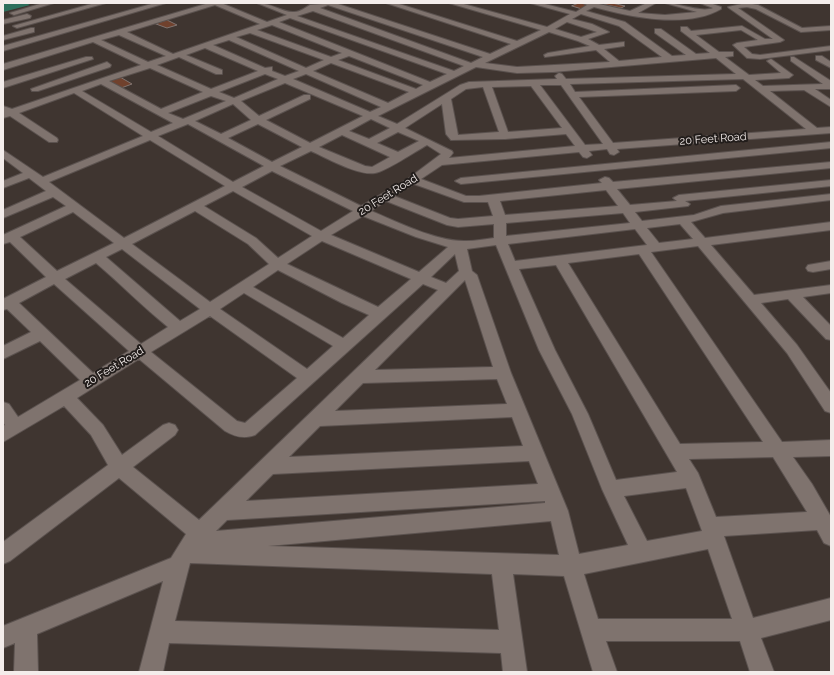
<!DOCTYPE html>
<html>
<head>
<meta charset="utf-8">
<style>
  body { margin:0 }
  #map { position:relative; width:834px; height:675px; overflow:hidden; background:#3f3530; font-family:Raleway,sans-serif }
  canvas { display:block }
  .frame { position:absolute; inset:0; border:4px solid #f4edeb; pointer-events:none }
</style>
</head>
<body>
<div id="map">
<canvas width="834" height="675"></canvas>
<div class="frame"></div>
</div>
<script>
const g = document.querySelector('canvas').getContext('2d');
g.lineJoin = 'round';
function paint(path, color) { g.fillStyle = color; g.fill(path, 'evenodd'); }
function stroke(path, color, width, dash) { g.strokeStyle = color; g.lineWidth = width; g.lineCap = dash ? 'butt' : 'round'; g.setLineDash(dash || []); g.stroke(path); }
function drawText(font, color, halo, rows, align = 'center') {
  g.font = font + ' Raleway,sans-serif'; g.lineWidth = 4; g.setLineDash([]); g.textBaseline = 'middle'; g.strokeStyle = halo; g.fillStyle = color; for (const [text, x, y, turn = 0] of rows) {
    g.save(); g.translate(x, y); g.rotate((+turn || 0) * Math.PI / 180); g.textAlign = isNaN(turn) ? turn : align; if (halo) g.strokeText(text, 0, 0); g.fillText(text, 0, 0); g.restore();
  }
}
paint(new Path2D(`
  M3,3h23l4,2 -27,7z`), '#2e6f5c');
const building = new Path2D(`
  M579,3h2l9,2 -8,4 -10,-3z
  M612,3l13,3 -4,2 -19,-4z
  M167,20l10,5 -10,3 -11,-4z
  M120,77l12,7 -11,4 -13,-7z`);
paint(building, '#70412d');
stroke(building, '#807470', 1);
const minor = new Path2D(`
  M43,3h11l-40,12 -4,-2z
  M95,3h11l-89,25 -4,-2z
  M155,3h11l-163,48v-5z
  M209,3h12l46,19 20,-7 -30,-12c14,0 27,10 37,9 7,0 12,-5 16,-7l25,-2 155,51 21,-10 -125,-41h10l121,38 24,-11 -92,-27h11l87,24 23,-13 -40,-11h11l35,9 11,-7 -4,-2h16v1l31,7 17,-8h9l-18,10 27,2 32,-3 -32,-9c14,0 36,10 48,5l-13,-5h10l11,4v2c-34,20 -91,8 -127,-2l-8,4 39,11 47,34 14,-1 -31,-22v-4h6l35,25 14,-1 -29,-22v-4h6l4,4 51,-5 23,13h8l-44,-31 -1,-1 18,-4 12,2 44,23 29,-2v4l-30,2 -45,-23 -9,-2 -9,1 46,32 -4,2 -36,5 8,7 8,1 71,-9v4l-71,9 -13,-1 -14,-13 4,-2 21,-3 -17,-10 -45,5 23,17h14v4l-8,1 24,18 32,-2 -14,-12 4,-2 22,16 -4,3 -34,2 8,6 60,-2 -32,-23v-4h3l37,24v8h-16l16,11v7l-27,-17 -34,1 47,37 14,-1v6l-214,16 2,3 -5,3 -4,-1 -3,-5 -18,2 3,4 -5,3 -4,-1 -4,-5 -137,13 -21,14 45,17h13l123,-13 -3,-3 6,-3 4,1 4,4 218,-20v6l-214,21 13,16 47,-4 -4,-3 6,-3 152,-15v6l-146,15 5,3 -2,2 -53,6 7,9 52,-6 27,-9 110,-12v6l-108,13 -32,9 14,16 126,-16v8l-120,15 43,50 77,-10v8l-28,4 28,29v14l-5,-1 -38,-40 -27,4 36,42 34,48v20l-6,-2 -38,-58 -89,-107 -47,6 131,190 49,-2v16l-38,1 19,27 19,33v29l-7,-3 -7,-13 -93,6 29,82 78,-20v22l-70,18 13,34h-24l-10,-31h-134l11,31h-24l-29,-96 -51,-2 14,98h-24l-2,-19 -332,-10 -6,29h-24l24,-91 -126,53 1,38h-24l1,-29 -12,5v-22l168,-68 15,-24 -67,-56 -109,83 -7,3v-22l105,-77 -17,-30 -27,-29 -61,36v-16l2,-1 -2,-3v-20l6,2 9,13 62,-37 -40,-39 -37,18v-13l28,-14 -24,-23 -4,1v-11l43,-22 -36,-35 -7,2v-9l63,-29 -13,-9 -50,21v-8l43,-19 -17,-13 -26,10v-7l20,-8 -20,-15v-8l40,27 100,-41 -69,-43 -55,20 38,25 1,2 -1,2h-8l-39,-26 -7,2v-12l9,3 129,-44 -48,-23 -90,28v-6zM215,5l45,19 -87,30 -46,-22zM328,5l155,52 -12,6 -151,-55zM313,11l151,55 -10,5 -157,-55zM581,14l38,12 43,31 -43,4 -15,-12 20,-3v-4l-25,3 -11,-6 21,-7 -17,-8 -20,-5zM290,18l157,56 -17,8 -151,-60zM567,22l30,10 -16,5 -26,-8zM272,25l70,28 -11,4 -74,-27zM549,32l29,9 12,5 -42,7 -4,2 1,2 51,-7 14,12 -93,5 -32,-4zM250,33l74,27 -18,8 -70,-31zM119,35l47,21 -18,6 -47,-22zM229,40l70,31 -14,5 -13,-5v-4l-7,1 -52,-23zM205,48l53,23 -47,18 -54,-24 22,-8 37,17h6v-4l-36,-15zM349,56l74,29 -7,4 -78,-29zM716,58l20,16 -170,5 -4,-5 -3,-1 -4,3 2,3 -88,3 -9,3 -63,39 -19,-8 98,-49 41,6 36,-1zM331,63l78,29 -21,11 -75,-32zM150,68l53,24 -42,17 -52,-28zM265,74l13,5 -44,19 -15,-6zM306,74l75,33 -11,5 -77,-33zM743,79l63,50 -193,14 -34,-46 157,-6 4,-3 -4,-3 -161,7 -5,-8zM285,83l78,33 -53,27 -44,-23 44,-21v-4h-6l-45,21 -18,-15zM101,84l72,39 -22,9 -69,-41zM540,85h21l42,59 -18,1zM531,86l31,42 -54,4 -16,-45zM483,87l16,45 -41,3 -7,-36 15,-10zM211,96l15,5 -43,18 -15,-6zM233,104l18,16 -30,14 -26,-13zM442,104l4,30 5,6 54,-1 61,-5 9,12 -126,12 4,-5 -1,-2 -47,-23zM371,119l19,9 -21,11 -20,-8zM188,124l76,42 -31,16 -75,-46zM258,124l44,23 -30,15 -44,-24zM398,132l21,9 -21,11 -21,-9zM342,135l48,22 -18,10 -7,-1 -46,-19zM150,140l75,46 -101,52 -75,-56zM427,145l14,9 -32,24 -48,28 -81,-40 31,-15c16,7 47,25 64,22 10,-1 41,-22 52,-28zM272,171l81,40 -32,20 -79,-44zM414,184l50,18h24l5,14 -35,3 -8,-1 -56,-22zM606,190l12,16 -113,9 -5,-14zM233,191l79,45 -34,22 -22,-20 -52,-32zM386,201l61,24 11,2 36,-3v14c-9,1 -19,3 -28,3 -29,1 -68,-19 -95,-30zM195,211l53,33 21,20 -59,38 -78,-58zM73,212l41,31 -57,28 -37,-34zM623,213l7,10 -124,13v-13zM363,216l53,21 32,10 -29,25 -88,-37zM680,224l13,15 -34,4 -12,-15zM635,229l12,16 -132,16 -7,-17zM322,241l89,38 -33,28 -91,-43zM496,245l43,105 33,64 30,75 26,56 -49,9 -11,-43 -57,-138 -34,-98 -5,-4 -5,-22zM122,249l78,60 -20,12 -74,-64zM455,254l4,17 -13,12 -15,-6zM639,254l124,188 -83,2 -112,-181zM96,263c25,21 47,44 72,64l-27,17 -76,-65zM556,265l121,207 -61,8 -28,-66 -33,-64 -36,-81zM278,270l64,33 27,12 -26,23 -90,-51zM465,280l28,87 -118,3zM54,284l75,67 -36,22 -74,-70zM423,284l15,6 -239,230 -66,-53 42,-32 3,-5 -3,-5 -6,-2 -6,2 -41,30 -19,-30 -26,-27 62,-39 86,72c10,6 19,8 30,4zM244,293l89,53 -26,23 -87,-60zM210,316l87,62 -52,45 -8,-2 -86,-69zM497,379l10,25 -172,7 28,-28zM512,417l11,29 -234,11 31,-31zM773,457l34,55 -91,5 -18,-44 -9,-14zM529,461l9,23 -292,17 27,-27zM686,488l16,43 -55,10 -23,-45zM545,501v2l-329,28 11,-11zM551,521l8,34 -291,-9zM708,549l24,70h-134l-14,-45zM190,563l302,11 7,56 -324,-9z
  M27,14l4,2 -1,2 -27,6v-4z
  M31,28h3v4l-31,8v-4z
  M816,56h6l9,6v6l-15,-8z
  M86,57h6l1,2 -90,29v-6z
  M107,62l4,3 -1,2 -72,24h-6l-1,-2z
  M831,142v6l-370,36 -6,-3 6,-3z
  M831,261v8l-18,3 -5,-1 -2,-3 2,-3z`);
stroke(minor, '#5b524f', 2);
paint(minor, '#7f736e');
drawText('11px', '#f4edeb', '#221d1b', [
  ["20 Feet Road",713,139,-4],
  ["20 Feet Road",388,195,-32],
  ["20 Feet Road",114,367,-31]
]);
</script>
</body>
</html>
